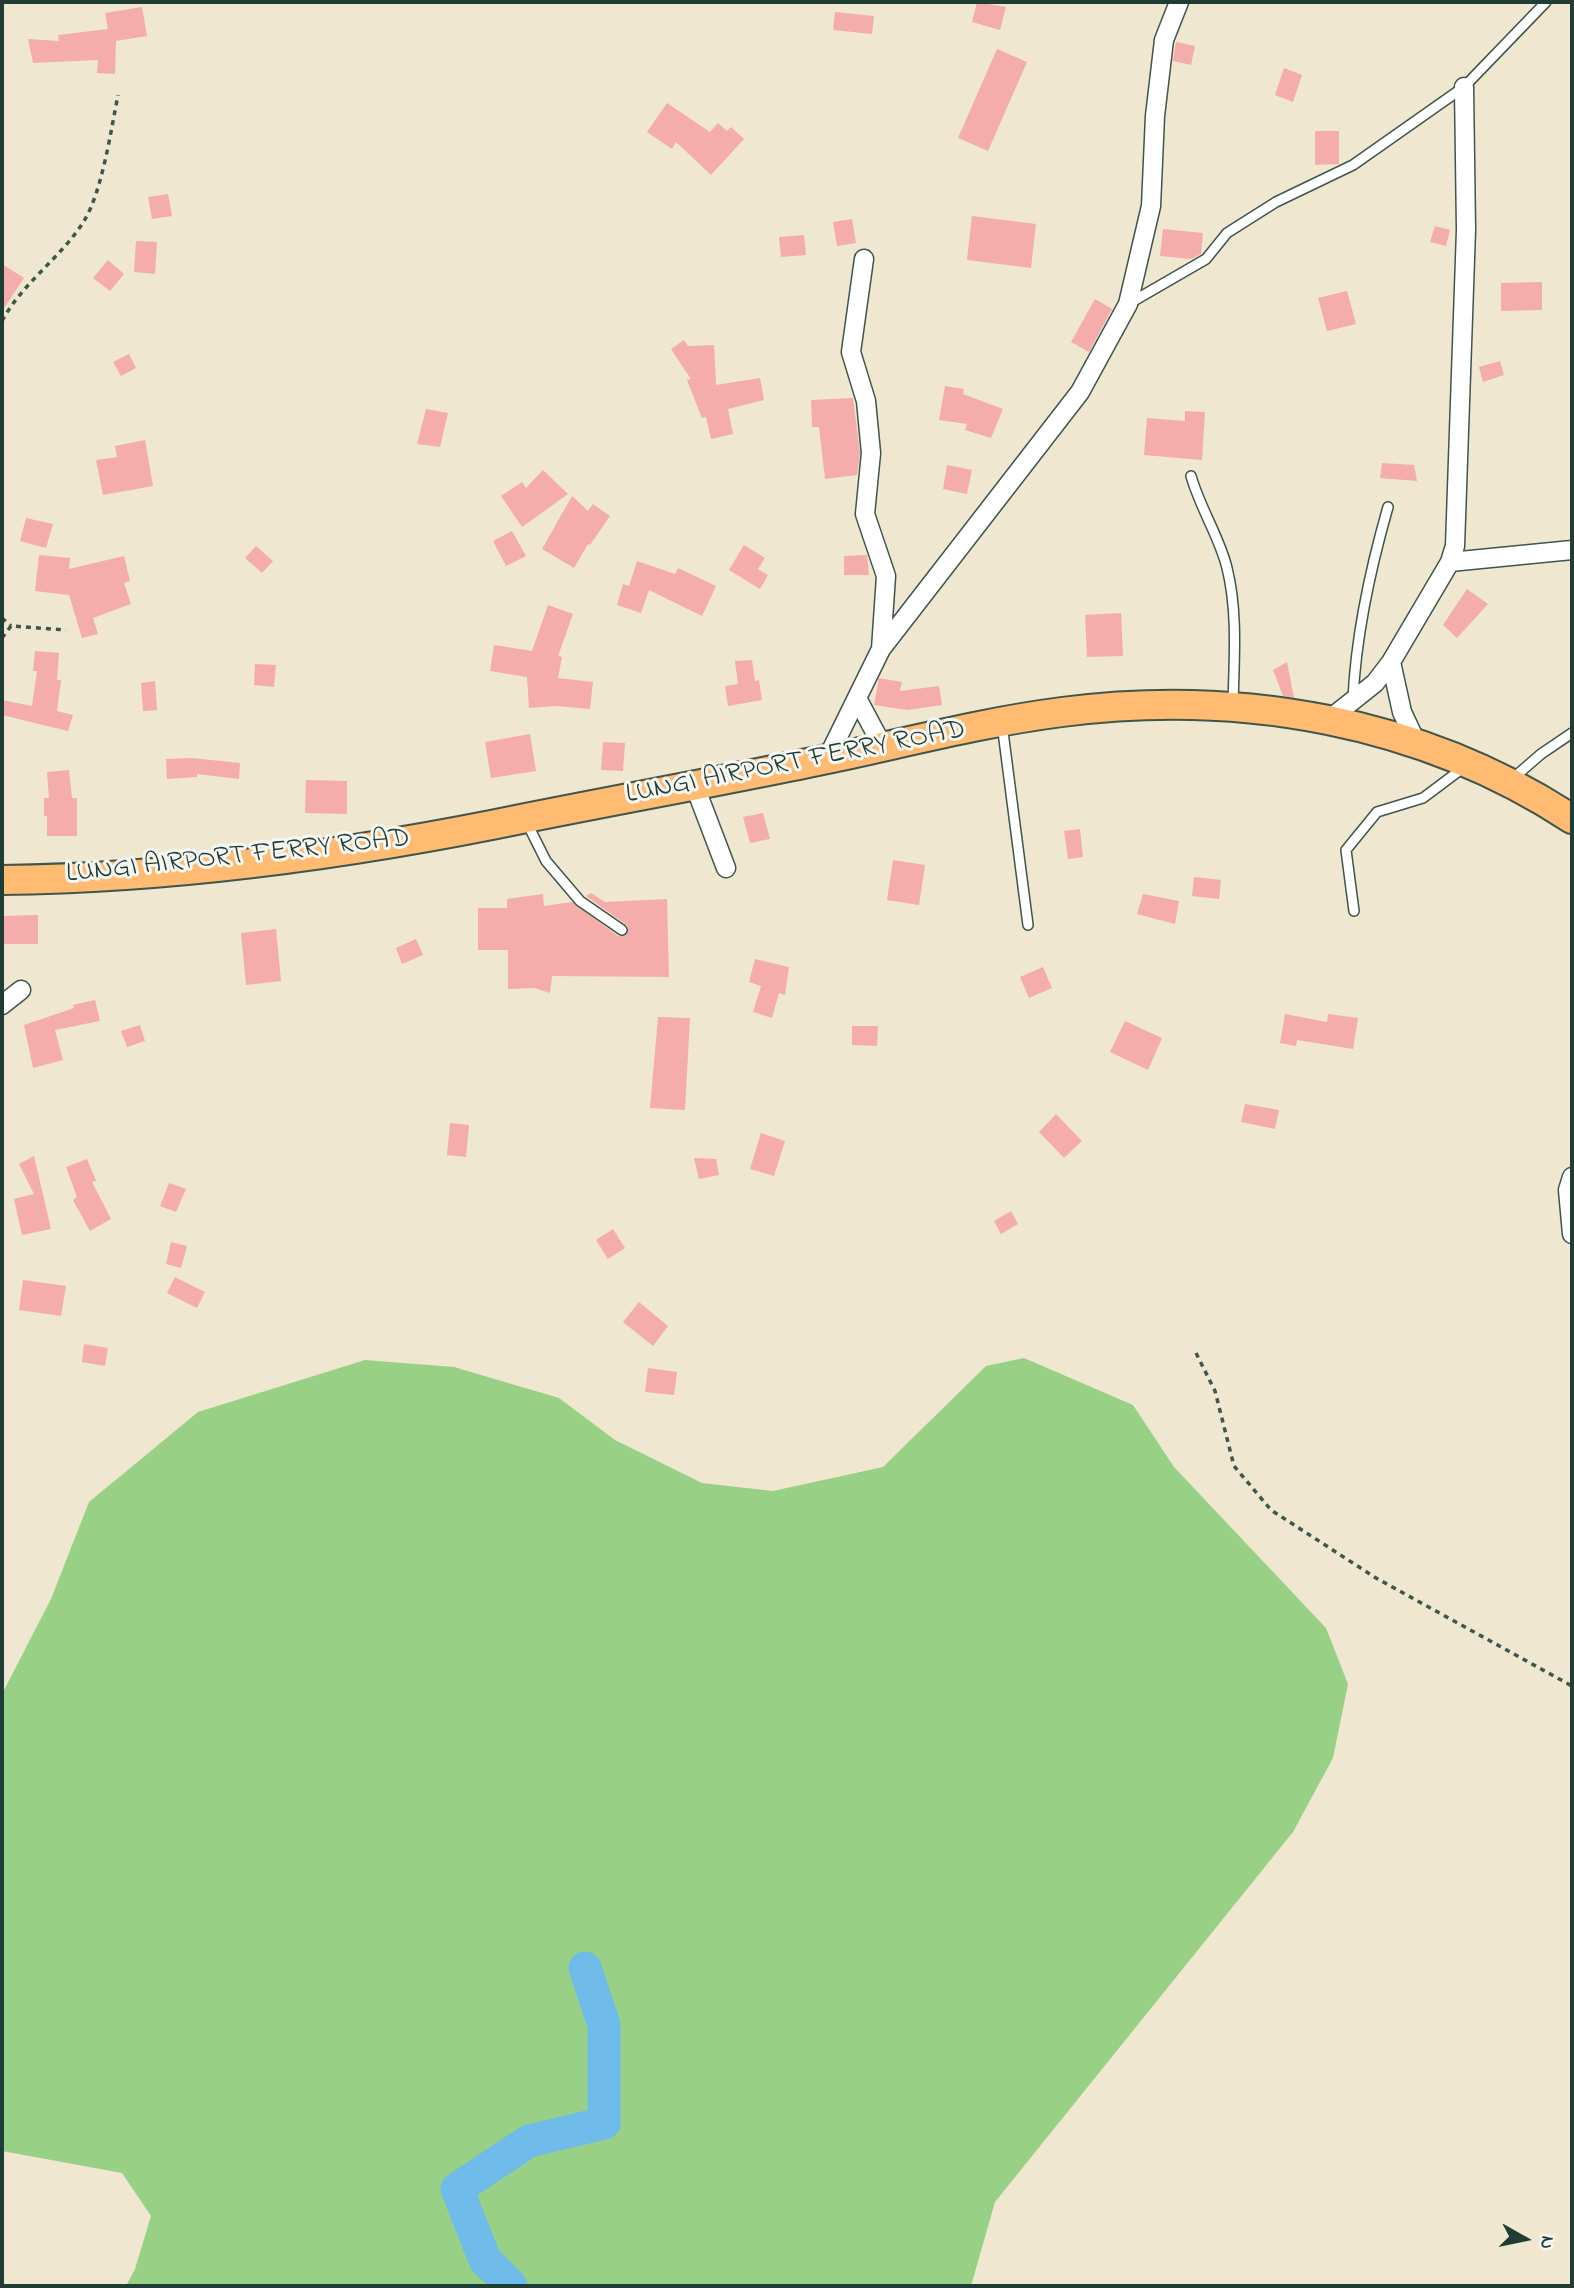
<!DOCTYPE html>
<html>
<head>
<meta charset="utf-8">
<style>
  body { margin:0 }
  #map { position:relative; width:1574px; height:2288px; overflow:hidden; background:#efe7d0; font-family:"Indie Flower",sans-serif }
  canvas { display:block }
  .frame { position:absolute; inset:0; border:4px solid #1f3d34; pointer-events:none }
  .north { position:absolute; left:1490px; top:2204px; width:70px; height:70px; -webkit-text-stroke:5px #f6f6f2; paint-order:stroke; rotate:99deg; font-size:19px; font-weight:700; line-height:28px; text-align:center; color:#1f3d34 }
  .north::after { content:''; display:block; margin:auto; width:24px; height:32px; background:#1f3d34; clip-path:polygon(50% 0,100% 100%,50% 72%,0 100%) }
</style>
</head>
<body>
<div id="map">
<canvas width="1574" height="2288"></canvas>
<div class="frame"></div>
<div class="north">N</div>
</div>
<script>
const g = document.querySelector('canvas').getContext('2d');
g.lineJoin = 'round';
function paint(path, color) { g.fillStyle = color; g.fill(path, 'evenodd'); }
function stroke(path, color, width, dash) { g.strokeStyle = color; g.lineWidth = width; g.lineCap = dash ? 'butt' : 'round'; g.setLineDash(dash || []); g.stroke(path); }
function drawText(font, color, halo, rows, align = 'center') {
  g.font = font + ' "Indie Flower",sans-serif'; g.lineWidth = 6; g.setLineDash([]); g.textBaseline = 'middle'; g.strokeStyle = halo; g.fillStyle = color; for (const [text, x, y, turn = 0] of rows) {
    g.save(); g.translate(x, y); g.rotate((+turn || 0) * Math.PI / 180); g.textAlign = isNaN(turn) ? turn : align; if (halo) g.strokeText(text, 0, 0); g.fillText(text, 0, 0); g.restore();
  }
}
paint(new Path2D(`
  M1024,1358l109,47 41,62 152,161 22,56 -15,74 -40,74 -298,370 -24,84h-845l9,-17 16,-53 -29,-43 -120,-22v-457l49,-95 38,-97 109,-90 167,-52 89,7 105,31 56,42 87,43 71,8 110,-24 103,-101z`), '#98d185');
stroke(new Path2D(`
  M511,2286l-26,-26 -28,-71 72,-48 75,-18v-98l-19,-57`), '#6fbbe9', 33);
paint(new Path2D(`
  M977,2l29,5 -6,23 -28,-8z
  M142,7l5,29 -31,5 -1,33 -18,-1 1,-13 -65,3 -5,-24 31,2 -1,-6 50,-6 -3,-16z
  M835,12l39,4 -2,18 -39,-4z
  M1176,42l19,4 -4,19 -18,-4z
  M997,49l30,13 -39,89 -30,-13z
  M1284,68l18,7 -9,27 -18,-7z
  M667,103l43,29 8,-9 9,8 4,-4 13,12 -33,36 -35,-33 -4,7 -25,-17z
  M1315,131h24v33l-24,1z
  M168,194l4,22 -20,3 -4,-22z
  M972,216l64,8 -5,44 -64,-8z
  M852,219l4,24 -19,3 -4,-24z
  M1435,226l15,4 -4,16 -16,-4z
  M1163,229l40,4 -2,21 -10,5 -31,-3z
  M804,235l2,20 -25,2 -2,-20z
  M136,241l21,1 -2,32 -21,-2z
  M108,260l16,14 -14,17 -17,-13z
  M2,264l22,14 -22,33z
  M1542,282v28l-41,1v-28z
  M1347,291l9,33 -29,7 -9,-33z
  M1095,299l17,10 -23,43 -18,-10z
  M684,340l4,6 26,-1 2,40 44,-7 4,22 -36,9 5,25 -22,5 -5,-22 -4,1 -15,-38 4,-1 -20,-30z
  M129,354l7,14 -15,8 -8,-14z
  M1500,361l4,14 -21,7 -4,-15z
  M945,386l19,3 -1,5 40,15 -12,29 -26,-8 2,-6 -28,-4z
  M853,398l7,55 -3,22 -32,4 -6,-52h-7l-1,-27z
  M426,409l22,4 -8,34 -23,-3z
  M1185,411l20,1 -3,48 -58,-5 3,-37 38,3z
  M145,440l8,46 -50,9 -7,-35 21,-3 -2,-11z
  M1382,463l32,2 3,16 -37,-3z
  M947,465l25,5 -5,24 -24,-5z
  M543,470l25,24 -46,33 -21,-31 21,-14 4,6z
  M572,496l16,15 5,-7 17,12 -20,29 -2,-1 -14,24 -32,-19z
  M26,518l27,6 -7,24 -26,-7z
  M512,531l14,25 -20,10 -13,-25z
  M744,545l21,13 -7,11 10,6 -8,14 -31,-19z
  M256,546l17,15 -11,12 -17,-15z
  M39,555l31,3 -1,11 55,-13 6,25 -6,2 7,21 -38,14 5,16 -16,4 -13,-43 -34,-4z
  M867,555l2,20h-25v-19z
  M637,561l38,13 3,-6 38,18 -14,30 -53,-26 -8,23 -24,-8 6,-21 6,2z
  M1467,589l21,15 -31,34 -14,-13z
  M548,605l25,9 -15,42 4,1 -4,21 35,4 -3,27 -35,-3 -26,2 -2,-31 -37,-6 4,-26 38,6z
  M1121,613l2,43 -36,1 -2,-42z
  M35,651l24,2 -2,27h4l-4,31 16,4 -5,16 -66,-16v-15l30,6 5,-35h-4z
  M752,660l3,21 4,-1 3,20 -34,6 -3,-20 13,-2 -3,-23z
  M1287,662l7,36 -11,-2 -10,-26z
  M255,664l21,1 -2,22 -20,-2z
  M879,678l23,4 -2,9 39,-5 3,19 -35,5 -33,-5z
  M155,681l2,29 -14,1 -2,-28z
  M530,734l6,37 -45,7 -6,-36z
  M603,742l22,1 -2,28 -22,-1z
  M192,758l48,5 -1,16 -42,-5v3l-30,2 -1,-20z
  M69,770l3,28h5v38h-30v-20h-3v-18h5l-2,-26z
  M306,780l41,1v33l-42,-1z
  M763,813l7,26 -20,4 -7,-26z
  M1080,829l3,28 -15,2 -4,-28z
  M893,860l32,5 -6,40 -32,-5z
  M1194,877l27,3 -2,19 -27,-3z
  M591,893l14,9 62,-3 2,78 -117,-1 -2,17 -16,-5 -26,1v-39h-30v-42h29v-9l36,-5 1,12 28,-4 46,34h8l2,-10 -42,-30z
  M1143,894l36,7 -4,23 -38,-10z
  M38,915v29h-36v-28z
  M276,929l5,52 -35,4 -5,-52z
  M416,939l7,16 -21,9 -6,-16z
  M755,959l34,8 -4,28 -6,-2 -7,25 -19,-6 8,-26 -12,-4z
  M1043,967l9,21 -23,10 -9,-21z
  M95,1000l5,21 -45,9 8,30 -30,8 -9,-43 50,-17 -1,-3z
  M1285,1014l42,8 1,-8 30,4 -5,31 -56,-9 -1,6 -16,-3z
  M658,1017l32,1 -5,92 -35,-2z
  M1125,1021l37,17 -14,32 -38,-18z
  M140,1025l5,16 -18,6 -6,-16z
  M852,1026h26l-1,20 -25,-1z
  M1245,1104l34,6 -4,19 -34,-7z
  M1056,1114l26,27 -18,17 -25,-26z
  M450,1123l19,2 -3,32 -19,-2z
  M761,1133l24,8 -11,35 -24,-7z
  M34,1156l17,73 -29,6 -8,-36 20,-5 -15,-30z
  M694,1158l22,1 3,16 -20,4z
  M87,1159l9,22 -4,1 19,37 -21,12 -17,-31 4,-3 -11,-30z
  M169,1183l17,6 -10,23 -16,-6z
  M1011,1211l7,13 -17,10 -7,-13z
  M613,1229l12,19 -17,11 -12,-19z
  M171,1242l16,4 -6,22 -15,-4z
  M175,1277l30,15 -8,16 -30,-15z
  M23,1280l43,6 -5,30 -42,-6z
  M639,1302l29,24 -15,20 -30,-24z
  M84,1344l24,4 -3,18 -23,-4z
  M648,1368l29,4 -3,23 -29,-3z`), '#f4adaa');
const service = new Path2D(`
  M1130,303l76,-44 21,-26 49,-31 77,-37 111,-78 82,-85
  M1191,476c9,32 29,62 36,92 11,44 7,92 6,137
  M1353,699c3,-66 17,-129 35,-192
  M1002,724l26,201
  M1511,780l30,-26 31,-21
  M527,823l19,38 34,40 42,29
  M1354,911l-8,-61 31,-38 46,-14 40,-30`);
const minor = new Path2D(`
  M864,259l-13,93 15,49 5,52 -6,61 21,62 -5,73
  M1450,562l122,-12
  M1391,662l11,50 14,30
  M858,700l25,47
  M1331,718l44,-35 16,-21 59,-100 5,-16 11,-316 -2,-143
  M827,759l54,-110 199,-257 48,-88 23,-98 4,-90 9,-76 15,-38
  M694,784l32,84
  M2,1005l19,-15
  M1572,1177l-4,13 4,44`);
const primary = new Path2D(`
  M2,880c177,-2 356,-27 529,-63 100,-20 201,-38 301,-59 76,-16 152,-36 230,-46 177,-23 359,8 510,107`);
stroke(service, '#3e564b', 12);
stroke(minor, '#3e564b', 21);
stroke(primary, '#3e564b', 32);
stroke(new Path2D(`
  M2,321c21,-39 59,-63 82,-100 18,-29 27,-91 34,-126
  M2,618l9,8
  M2,638l9,-12 55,4
  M1196,1353l19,38 19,75 37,44 105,68 196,108`), '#3e564b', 3.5, [5, 5]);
stroke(service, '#fff', 9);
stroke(minor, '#fff', 18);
stroke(primary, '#ffbb71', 28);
drawText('28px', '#1f3d34', '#f6f6f2', [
  ["LUNGI AIRPORT FERRY ROAD",796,764,-11],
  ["LUNGI AIRPORT FERRY ROAD",238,858,-6]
]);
</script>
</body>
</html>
